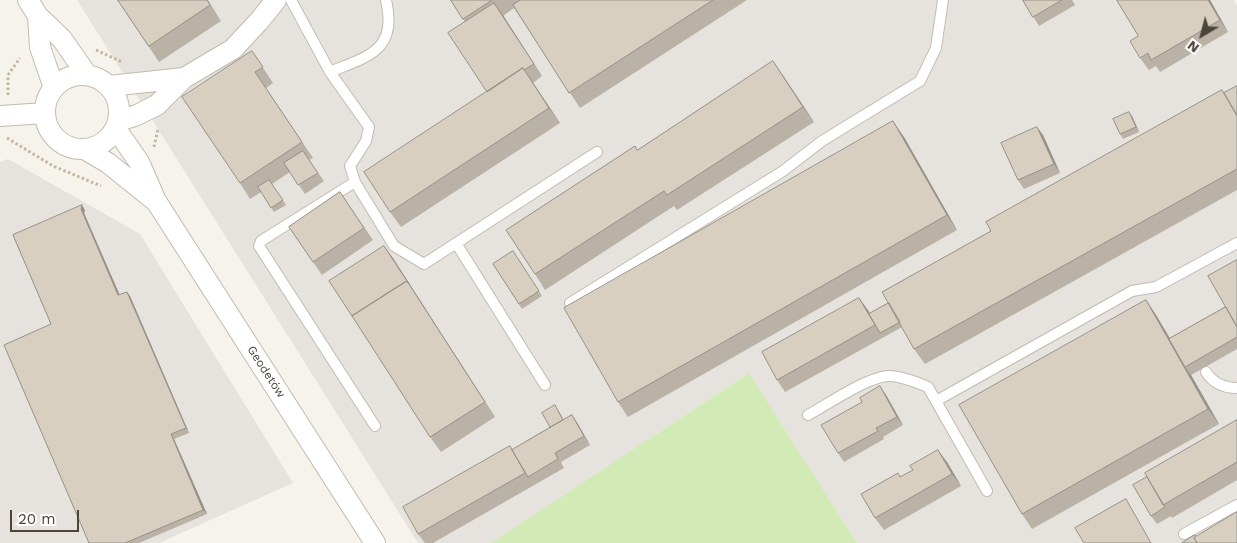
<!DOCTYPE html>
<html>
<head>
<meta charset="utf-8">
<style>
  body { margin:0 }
  #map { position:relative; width:1237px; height:543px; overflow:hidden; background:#f6f3ec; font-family:"Work Sans",sans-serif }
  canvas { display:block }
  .north { position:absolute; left:1177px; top:10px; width:50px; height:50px; -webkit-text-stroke:4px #fff; paint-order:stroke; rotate:217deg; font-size:14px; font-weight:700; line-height:20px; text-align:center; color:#4b4439 }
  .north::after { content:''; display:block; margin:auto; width:18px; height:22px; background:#4b4439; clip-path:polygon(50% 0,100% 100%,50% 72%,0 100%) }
  .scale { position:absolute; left:10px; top:510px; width:69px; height:22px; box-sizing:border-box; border:2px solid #4b4439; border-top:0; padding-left:6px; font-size:15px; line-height:18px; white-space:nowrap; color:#4b4439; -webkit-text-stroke:4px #fff; paint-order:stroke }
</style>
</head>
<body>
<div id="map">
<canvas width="1237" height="543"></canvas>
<div class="north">N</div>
<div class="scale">20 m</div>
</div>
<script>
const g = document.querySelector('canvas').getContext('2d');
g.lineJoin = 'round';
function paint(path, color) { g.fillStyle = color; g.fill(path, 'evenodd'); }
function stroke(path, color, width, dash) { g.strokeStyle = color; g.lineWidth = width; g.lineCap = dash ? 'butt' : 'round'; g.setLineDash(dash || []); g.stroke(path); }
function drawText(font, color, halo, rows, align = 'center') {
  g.font = font + ' "Work Sans",sans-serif'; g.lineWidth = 4.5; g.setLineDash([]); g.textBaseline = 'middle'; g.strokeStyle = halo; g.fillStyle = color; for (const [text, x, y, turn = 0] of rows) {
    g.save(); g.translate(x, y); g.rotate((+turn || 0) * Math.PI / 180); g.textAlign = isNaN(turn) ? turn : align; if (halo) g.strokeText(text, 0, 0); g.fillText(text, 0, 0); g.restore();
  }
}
paint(new Path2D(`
  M77,0h1157l3,5v538h-380l-108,-170 -258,170h-73z
  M8,159l132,75 153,249 -134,60h-159v-381z`), '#e6e2dd');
paint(new Path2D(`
  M749,373l108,170h-366z`), '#d2eab5');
const lane = new Path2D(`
  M291,0l39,72 39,55 -3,14 -16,25 5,16 39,64 30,18 173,-112
  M330,72c38,-16 68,-21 56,-72
  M355,182l-94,59 -2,5 116,180
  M456,243l89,142
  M570,303l213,-132 39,-30 98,-60 16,-33 7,-48
  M1206,372c7,11 18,16 31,16
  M936,401l196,-110 24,-4 81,-44
  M808,415c19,-10 63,-41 83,-39 13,1 25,6 37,11l59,104
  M1184,534l53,-29`);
const street = new Path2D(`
  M28,0l10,16 24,23 25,36
  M38,16l2,31 14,41
  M45 112a37 37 0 1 1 74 0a37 37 0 1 1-74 0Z
  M109,86l75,-8
  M0,116l45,-3
  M119,121l18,-6 20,-10 27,-27 49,-29 27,-29 16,-20
  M116,129l23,33 17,39 219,342
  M86,150l22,13 46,37`);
stroke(lane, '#c2bbae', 12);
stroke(street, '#c2bbae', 22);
stroke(new Path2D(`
  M96,50l26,12
  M8,95v-20l12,-17
  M7,138l46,28 48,20
  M154,147l4,-18`), '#c4b79f', 3, [2.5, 2.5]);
stroke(lane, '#fff', 10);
stroke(street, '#fff', 20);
paint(new Path2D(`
  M118,0h90l13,21 -62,41z
  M451,0h296l-167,108 -66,-100 -11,8 39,60 -9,7 27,40 -159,104 -11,-15 97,-120 -22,-70z
  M1023,0h49l3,5 -36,21z
  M1210,0l18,32 -68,40 -4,-6 -7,4 -9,-12z
  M252,51l21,32 -7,5 47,70 -4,2 15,21 -19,13 -15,-22 -18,12 14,21 -12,7 -13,-20 -11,7 -10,-16z
  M784,77l30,45 -137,88 -3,-4 -129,84 -10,-16 102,-124z
  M1237,86v104l-312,174 -11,-15 -12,-22 -117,65 -8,-12 82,-82 11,16 19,-11 102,-72z
  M1132,116l7,16 -16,7 -3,-5z
  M1043,135l17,38 -36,16 -6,-9z
  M904,137l53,93 -329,187 -10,-15z
  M340,192l33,48 -51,35 -33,-48z
  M85,210l-1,3 35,82 11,1 59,137 -15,6 33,75 -68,29h-50l-38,-219 -38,-89z
  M384,246l111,171 -54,35 -11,-15z
  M513,251l29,45 -20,13 -29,-45z
  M1237,260v89l-46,26 28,49 -187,105 -10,-15 124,-214 10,15 14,23 56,-31z
  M886,395l17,30 -20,12 1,2 -40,23 -6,-9z
  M555,405l9,15 8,-5 18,30 -29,17 3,6 -131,75h-8l-7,-9 94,-84 38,-23z
  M1237,420v60l-65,38 -1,-2 -14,8 -6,-8 -4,-39z
  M947,462l14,24 -77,44 -9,-12 26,-41z`), '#bab2a6');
paint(new Path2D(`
  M1208,0h2l18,32 -8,-12z
  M494,3l9,12 39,61 -8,-12z
  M773,61l11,16 30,45 -11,-15z
  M523,68l11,16 26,39 -11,-15z
  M1129,112l3,4 7,16 -3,-5z
  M893,121l11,16 53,93 -10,-15z
  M1037,127l6,8 17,38 -6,-9z
  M82,205l3,5 -1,3 38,87 -4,-5 -37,-86z
  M384,246l9,12 102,159 -10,-15z
  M127,292l3,4 59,137 -3,-5z
  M859,298l9,12 13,23 -6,-8z
  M1146,300l10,15 30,51 -1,1 6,8 28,49 -11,-15z
  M880,386l6,9 17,30 -6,-8z
  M572,415l6,9 12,21 -6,-9z
  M171,434l3,5 33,75 -4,-4z
  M938,450l9,12 14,24 -9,-12z`), '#979187');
const building = new Path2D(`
  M118,0h89l3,5 -61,41z
  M451,0h41l-29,19z
  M521,0h192l-144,93 -56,-88z
  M1023,0h39l-29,17z
  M1117,0h91l12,20 -69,40 -3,-7 -8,5 -10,-17 8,-5z
  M494,3l40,61 -10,6 -1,-2 -36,24 -39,-59z
  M252,51l11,16 -8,5 47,70 -62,41 -58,-86z
  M773,61l30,46 -136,88 -3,-4 -129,83 -29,-44 129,-84 2,4z
  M523,68l26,40 -159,104 -26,-40z
  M1237,86v29l-13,-22z
  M1222,90l15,26v53l-323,180 -32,-57 109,-61 -5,-9z
  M1129,112l7,15 -16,7 -7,-15z
  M893,121l54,94 -329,187 -54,-94z
  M1037,127l17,37 -36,16 -17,-37z
  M303,151l15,22 -20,12 -14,-22z
  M269,180l14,20 -12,8 -13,-21z
  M340,192l24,36 -51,34 -24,-35z
  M82,205l-1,4 37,86 9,-3 59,136 -15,6 32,76 -78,33h-36l-85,-198 47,-21 -38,-89z
  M384,246l25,38 -2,-3 -55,35 -23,-35z
  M513,251l26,40 -20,13 -26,-40z
  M1237,260v67l-29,-51z
  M407,281l78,121 -55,35 -78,-121z
  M859,298l16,27 -98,55 -15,-28z
  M1146,300l62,109 -186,105 -63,-109z
  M889,303l11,19 -20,11 -11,-19z
  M1226,307l11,20v10l-52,30 -16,-28z
  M880,386l17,31 -21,11 2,3 -40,22 -17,-28 41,-23 -2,-4z
  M555,405l8,15 -13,7 -8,-14z
  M572,415l12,21 -29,17 3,6 -30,18 -16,-27z
  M1237,420v42l-74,43 -18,-32z
  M510,446l15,27 -107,61 -15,-27z
  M938,450l14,24 -77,44 -14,-24 37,-21 2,4 13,-7 -3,-4z
  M1147,477l18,30 -14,9 -18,-31z
  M1126,499l25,44h-67l-9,-15z
  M1237,512v31h-40l-3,-5z
  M1195,535l1,1 -2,2 3,5h-15z`);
paint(building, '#d8cfc1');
stroke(building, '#979187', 1);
drawText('12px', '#4b4439', '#fff', [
  ["Geodetów",266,372,57]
]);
</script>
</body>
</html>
